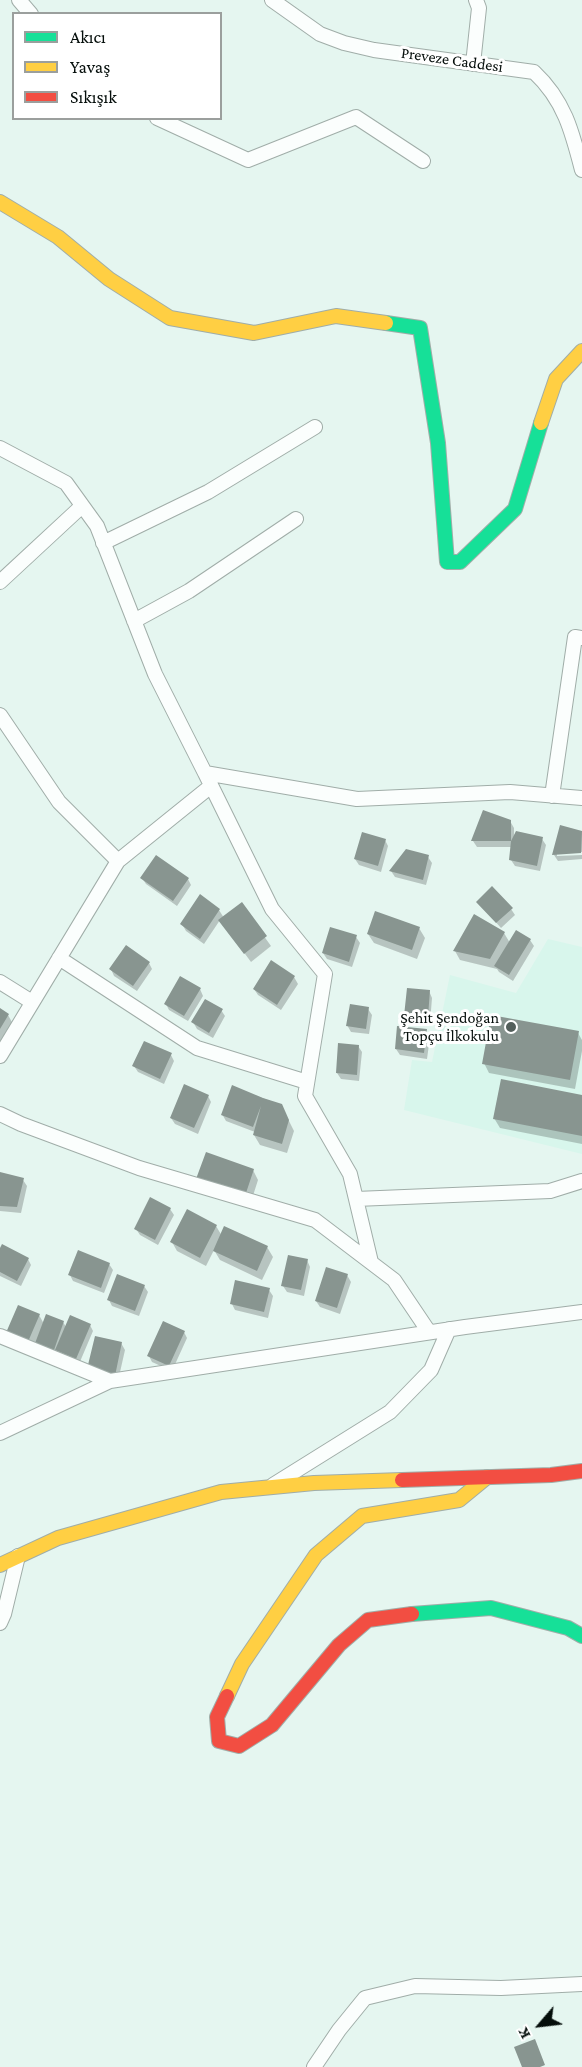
<!DOCTYPE html>
<html>
<head>
<meta charset="utf-8">
<style>
  body { margin:0 }
  #map { position:relative; width:582px; height:2067px; overflow:hidden; background:#e5f6f0; font-family:"Crimson Pro",serif }
  canvas { display:block }
  .legend { position:absolute; left:12px; top:12px; width:210px; height:108px; box-sizing:border-box; background:#fff; border:2px solid #9b9f9d; margin:0; padding:8px 10px; list-style:none; font-size:18px; color:#050e0b }
  .legend li { display:flex; align-items:center; gap:12px; height:30px }
  .legend b { width:30px; border:2px solid #9b9f9d }
  .north { position:absolute; left:510px; top:1995px; width:60px; height:60px; -webkit-text-stroke:4px #fff; paint-order:stroke; rotate:242deg; font-size:16px; font-weight:700; line-height:24px; text-align:center; color:#050e0b }
  .north::after { content:''; display:block; margin:auto; width:21px; height:27px; background:#050e0b; clip-path:polygon(50% 0,100% 100%,50% 72%,0 100%) }
</style>
</head>
<body>
<div id="map">
<canvas width="582" height="2067"></canvas>
<ul class="legend">
<li><b style="height:8px;background:#16e098"></b>Akıcı</li>
<li><b style="height:8px;background:#ffcf43"></b>Yavaş</li>
<li><b style="height:8px;background:#f24e42"></b>Sıkışık</li>
</ul>
<div class="north">K</div>
</div>
<script>
const g = document.querySelector('canvas').getContext('2d');
g.lineJoin = 'round';
function paint(path, color) { g.fillStyle = color; g.fill(path, 'evenodd'); }
function stroke(path, color, width, dash) { g.strokeStyle = color; g.lineWidth = width; g.lineCap = dash ? 'butt' : 'round'; g.setLineDash(dash || []); g.stroke(path); }
function drawText(font, color, halo, rows, align = 'center') {
  g.font = font + ' "Crimson Pro",serif'; g.lineWidth = 6; g.setLineDash([]); g.textBaseline = 'middle'; g.strokeStyle = halo; g.fillStyle = color; for (const [text, x, y, turn = 0] of rows) {
    g.save(); g.translate(x, y); g.rotate((+turn || 0) * Math.PI / 180); g.textAlign = isNaN(turn) ? turn : align; if (halo) g.strokeText(text, 0, 0); g.fillText(text, 0, 0); g.restore();
  }
}
paint(new Path2D(`
  M548,939l34,8v207l-178,-44 8,-50 20,2 18,-87 66,18z`), '#d8f6ec');
paint(new Path2D(`
  M484,811l26,10 4,7v11h28l4,6 -6,26 -25,-5 -4,-6 1,-13h-35l-4,-6z
  M561,827l21,5v20l-25,1v3l25,-1v4l-24,2 -4,-6z
  M385,840l3,6 -7,26 -22,-7 -4,-6z
  M428,857l4,6 -6,22 -31,-8 -4,-6z
  M142,878l46,1 3,6 -14,21 -31,-22z
  M200,896l19,14 5,8 17,-14 30,42 -20,16 -31,-42 -16,24 -18,-13 -4,-7z
  M478,902l33,7 4,6 -14,13z
  M419,928l6,10 -8,21 -43,-16 -6,-9z
  M504,933l6,10 20,-3 4,6 -21,35 -14,-9 -2,-3 -37,-9 -5,-9z
  M356,937l4,6 -8,24 -25,-8 -4,-6z
  M149,963l3,6 -15,22 -23,-15 -3,-7z
  M271,963l23,14 4,7 -17,26 -23,-15 -4,-6z
  M200,989l3,7 -15,25 -19,-11 -3,-6z
  M429,991l3,7 -2,25 -21,-2 -3,-6z
  M368,1009l4,6 -3,19 -18,-2 -4,-7z
  M0,1010l8,5 5,9 -13,36z
  M221,1010l4,6 -12,22 -16,-9 -4,-7z
  M426,1031l4,6 -3,22 -27,-4 -4,-6z
  M578,1033l4,7v11l-7,38 -86,-16 -5,-10z
  M358,1046l4,6 -3,29 -18,-2 -4,-6z
  M171,1055l3,6 -10,23 -26,-12 -4,-6z
  M233,1087l48,18 13,26 -7,22 -27,-8 -6,-10 1,-3 -29,-11 -4,-7z
  M208,1096l3,6 -13,32 -23,-10 -4,-6z
  M582,1096v48l-82,-16 -6,-10z
  M253,1170l5,10 -8,25 -47,-16z
  M0,1173l23,7 4,6 -6,27 -21,-2z
  M170,1209l4,6 -16,30 -18,-10 -4,-6z
  M216,1226l6,10 45,11 6,10 -11,23 -42,-20 -6,-10 -8,16 -29,-15 -5,-9z
  M0,1252l28,7 3,6 -10,21 -21,-10z
  M307,1260l3,7 -6,29 -17,-4 -4,-6z
  M109,1264l4,6 -9,23 -31,-12 -3,-6z
  M347,1275l4,7 -11,32 -20,-7 -4,-6z
  M144,1286l4,6 -9,24 -27,-10 -3,-6z
  M269,1290l4,6 -5,22 -33,-8 -3,-6z
  M39,1315l5,9 19,-2 3,5 24,-2 3,6 -14,33 -19,-8 -2,-4 -2,6 -17,-6 -5,-10 -3,7 -24,-14z
  M184,1332l3,6 -15,33 -20,-9 -3,-6z
  M121,1343l4,7 -7,31 -25,-6z`), '#0003');
paint(new Path2D(`
  M483,810l28,10v21l5,-10 27,6 -6,29 -28,-6 2,-19h-40z
  M560,825l22,6 -1,22 -29,2z
  M362,832l24,7 -8,27 -24,-7z
  M406,849l23,6 -6,25 -34,-9z
  M156,855l33,23 -16,23 -33,-23z
  M492,886l21,22 -17,15 -20,-21z
  M200,894l20,15 -20,30 -20,-15z
  M242,902l25,34 -23,18 -26,-34z
  M375,911l45,16 -8,23 -45,-16z
  M474,914l31,18 -15,27 -37,-8z
  M330,927l27,8 -8,27 -27,-9z
  M516,930l15,9 -22,36 -15,-9z
  M126,945l24,17 -17,24 -24,-17z
  M271,960l24,16 -18,29 -24,-16z
  M180,976l21,12 -17,28 -20,-12z
  M407,988l23,2 -2,27 -24,-1z
  M205,999l18,10 -14,24 -18,-11z
  M350,1004l19,3 -3,22 -20,-3z
  M0,1008l9,6 -9,15z
  M491,1015l88,16 -9,49 -88,-16z
  M397,1026l30,3 -3,24 -29,-4z
  M144,1041l28,12 -12,26 -28,-13z
  M338,1043l21,2 -2,30 -21,-2z
  M501,1079l81,16v41l-89,-17z
  M184,1084l25,11 -15,33 -24,-10z
  M232,1085l31,13 19,6 7,16 -7,24 -29,-9 8,-29 -8,21 -32,-12z
  M206,1152l48,17 -9,27 -49,-17z
  M0,1172l24,6 -7,29 -17,-1z
  M150,1197l21,11 -16,32 -21,-11z
  M187,1209l30,16 -17,33 -30,-16z
  M224,1226l44,20 -11,25 -44,-20z
  M2,1244l27,14 -12,23 -17,-9v-24z
  M78,1250l32,13 -9,25 -33,-13z
  M288,1255l20,4 -7,31 -20,-4z
  M326,1267l22,7 -11,34 -22,-7z
  M117,1274l28,11 -10,26 -28,-11z
  M235,1280l35,8 -6,24 -34,-8z
  M18,1305l22,9 -13,30 -22,-9z
  M46,1314l18,7 -11,32 -19,-7z
  M70,1315l21,9 -15,35 -21,-9z
  M163,1321l22,10 -16,35 -22,-10z
  M95,1336l27,6 -7,34 -28,-7z
  M535,2039l10,26 -5,2h-18l-8,-20z`), '#889590');
const street = new Path2D(`
  M19,0l12,14
  M272,0l48,34 24,9 30,7 160,22c30,28 38,59 48,98
  M473,64l6,-56 -3,-8
  M157,118l91,42 108,-43 67,44
  M0,448l66,35 31,43 58,148 50,99 152,26 153,-7 72,6
  M103,543l105,-51 107,-65
  M0,582l82,-76
  M134,621l55,-30 107,-72
  M0,715l59,87 59,59
  M205,773l67,136 53,65 -20,122 45,78 21,88
  M552,796l23,-159 7,1
  M59,958l138,90 110,34
  M0,982l32,20
  M0,1056l118,-195 93,-75
  M0,1114l21,10 118,44 176,52 79,60 35,52
  M356,1199l194,-8 32,-10
  M0,1336l110,45
  M0,1433l110,-52 355,-54 117,-15
  M273,1485l117,-73 41,-42 18,-41
  M0,1623l4,-9 14,-58
  M314,2067l25,-37 26,-32 50,-12 86,2 81,-4`);
const fast = new Path2D(`
  M386,323l34,5 18,115 9,119h13l55,-53 26,-86
  M412,1614l79,-6 77,20 14,8`);
const slow = new Path2D(`
  M0,202l58,35 51,42 61,39 84,15 82,-17 50,7
  M541,423l15,-44 26,-28
  M0,1565l58,-27 163,-46 93,-9 88,-3
  M227,1696l15,-32 74,-109 46,-39 97,-16 28,-23`);
const jam = new Path2D(`
  M402,1480l149,-5 31,-4
  M227,1696l-10,21 2,24 20,5 33,-21 67,-80 29,-25 44,-6`);
stroke(street, '#a0ada8', 16);
stroke(fast, '#a0ada8', 16);
stroke(slow, '#a0ada8', 16);
stroke(jam, '#a0ada8', 16);
stroke(street, '#fbfefd', 14);
stroke(fast, '#16e098', 14);
stroke(slow, '#ffcf43', 14);
stroke(jam, '#f24e42', 14);
for (const [x, y, r, color] of [
  [511,1027,6,"#535f5b"]
]) { const dot = new Path2D(); dot.arc(x, y, r, 0, 2 * Math.PI); g.fillStyle = color; g.fill(dot); stroke(dot, '#fff', 2); }
drawText('16px', '#050e0b', '#fff', [
  ["Preveze Caddesi",452,60,8]
]);
drawText('16px', '#050e0b', '#fff', [
  ["Şehit Şendoğan",499,1018],
  ["Topçu İlkokulu",499,1036]
], 'right');
</script>
</body>
</html>
